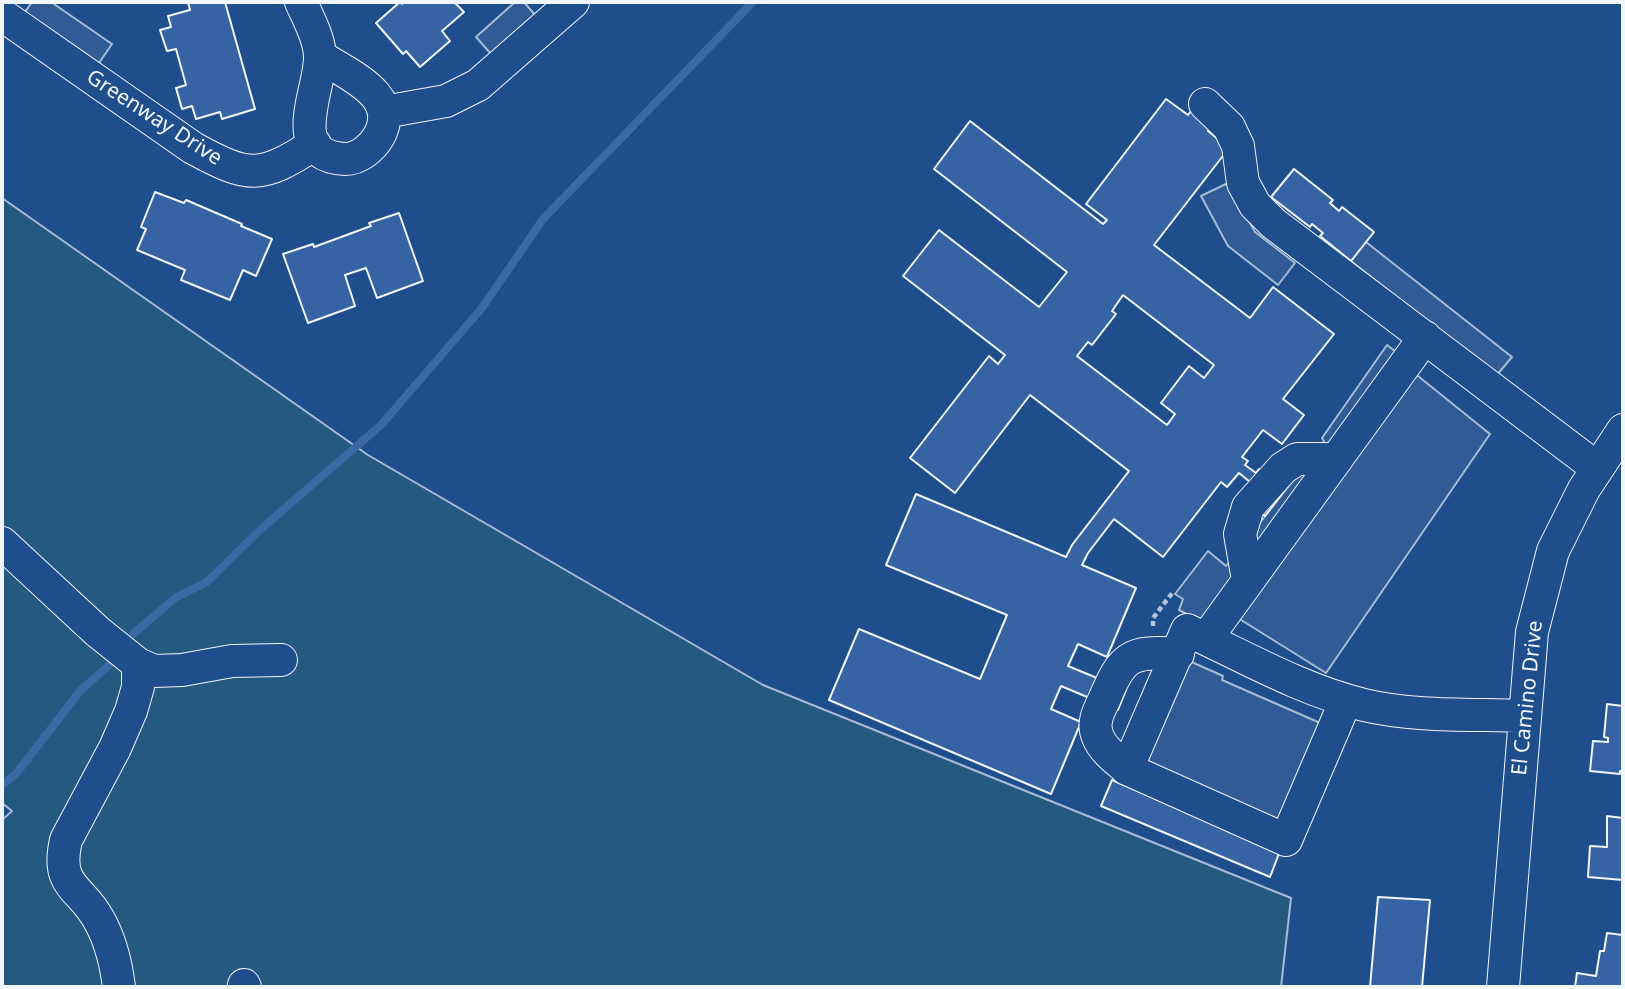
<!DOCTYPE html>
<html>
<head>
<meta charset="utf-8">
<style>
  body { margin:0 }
  #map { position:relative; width:1625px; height:989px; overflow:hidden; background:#1f4e8c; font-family:"Noto Sans",sans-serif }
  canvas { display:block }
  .frame { position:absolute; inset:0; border:4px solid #f2f6ff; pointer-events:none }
</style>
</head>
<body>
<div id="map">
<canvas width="1625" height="989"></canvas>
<div class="frame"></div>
</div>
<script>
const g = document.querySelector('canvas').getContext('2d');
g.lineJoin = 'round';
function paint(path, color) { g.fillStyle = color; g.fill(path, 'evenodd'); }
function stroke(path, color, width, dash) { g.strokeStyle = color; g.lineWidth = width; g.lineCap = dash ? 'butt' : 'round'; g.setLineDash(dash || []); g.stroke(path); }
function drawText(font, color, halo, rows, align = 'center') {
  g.font = font + ' "Noto Sans",sans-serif'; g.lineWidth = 5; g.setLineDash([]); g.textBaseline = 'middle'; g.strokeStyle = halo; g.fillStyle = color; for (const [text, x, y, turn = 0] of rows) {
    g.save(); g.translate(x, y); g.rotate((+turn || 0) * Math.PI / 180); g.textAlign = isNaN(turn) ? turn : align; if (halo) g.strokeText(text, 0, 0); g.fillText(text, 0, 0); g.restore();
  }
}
const green = new Path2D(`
  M2,198l366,257 395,230 528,213 -10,89h-1279v-167l10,-9 -10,-8z`);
paint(green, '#245a82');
stroke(green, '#a8bbd7', 2);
const parking = new Path2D(`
  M32,2h19l61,42 -13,19 -74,-51z
  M515,2h9l11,13 -44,39 -15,-17z
  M1228,183l27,49 40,31 -17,22 -50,-39 -27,-50z
  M1366,242l146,115 -16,19 -145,-115z
  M1387,345l29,22 -3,5 77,62 -164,239 -88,-55 -13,16 -46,-24 4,-11 -8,-5 33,-43 18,15 98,-125 -2,-3z
  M1167,651l56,25 -1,4 121,53 -39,98 -182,-77z`);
paint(parking, '#305b95');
stroke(parking, '#a8bbd7', 2);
stroke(new Path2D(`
  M133,634l42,-36 32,-16 54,-53 120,-104 101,-117 61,-89 210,-217
  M2,785l14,-11 64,-83 38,-34`), '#3b69a3', 8);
const building = new Path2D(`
  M188,2h37l30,107 -33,10 -2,-7 -24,7 -4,-13 -10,3 -6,-21 10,-3 -10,-36 -9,2 -7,-21 11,-3 -3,-11 22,-6z
  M400,2l2,2 3,-2h49l10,10 -22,19 8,10 -30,26 -14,-16 -3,3 -27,-31z
  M1166,99l22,16 7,-9 21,16 -8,9 21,17 -75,97 96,73 23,-31 61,47 -51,65 21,16 -22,29 -19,-14 -21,27 6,4 -3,4 11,8 3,-4 26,21 -20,26 -26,-20 11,-14 -11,-9 -12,14 -6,-5 -58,75 -49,-38 -26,34 -6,12 54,23 -29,69 -29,-13 -10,22 58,24 -8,20 -57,-24 -10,23 30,13 -30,72 -222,-94 30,-71 121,50 27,-64 -121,-50 30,-71 150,63 6,-12 57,-74 -99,-76 -75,98 -45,-35 79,-102 9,8 7,-9 -102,-79 36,-46 100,77 28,-35 -133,-103 36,-48 133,103 4,-4 -21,-16zM1123,295l91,70 -10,13 -15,-12 -28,37 14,11 -8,11 -90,-69 11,-14 4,3 24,-31 -4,-3z
  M1294,169l39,31 -3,3 9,8 3,-4 32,25 -23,29 -31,-25 3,-3 -11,-9 -2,3 -39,-30z
  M155,192l29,11 2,-3 56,24 -1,2 31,13 -16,37 -13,-6 -13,30 -49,-20 4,-10 -48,-20 9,-21 -5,-2z
  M399,213l24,68 -46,17 -11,-30 -21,7 10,31 -47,17 -25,-69 30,-10 1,3 57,-21 -2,-3z
  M1607,704l16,2v65h-3v3l-30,-3 3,-30 15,1v-4l-4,-1z
  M1112,780l168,71 -10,26 -169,-71z
  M1607,816l16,2v62l-35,-3 2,-31 17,1z
  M1378,897l52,3 -8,87h-52z
  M1607,933l16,2v52h-48l2,-14 19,3 4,-25h4z`);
paint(building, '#3563a3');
stroke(building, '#f2f6ff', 2);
const minor = new Path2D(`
  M301,2c7,16 19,37 19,56 0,33 -36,98 25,101 14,0 27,-11 34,-23 22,-42 -32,-61 -59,-80
  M2,15l191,133c57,31 67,31 122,-4
  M1205,104l24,23 9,19 5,37 12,22 18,18 324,245
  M384,112l62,-11 32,-16 95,-83
  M2,543l96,89 40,32 16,7 28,-1 50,-9 49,-1
  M1248,580l-8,-46 8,-27 35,-39 14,-9h40
  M1206,639l219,-302
  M1346,700l-60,140 -159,-71 60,-139c58,27 115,60 177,75 50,12 109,9 160,11
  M1127,769c-10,-9 -24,-19 -29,-32 -6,-13 0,-25 6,-37 18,-43 25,-50 74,-46
  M244,985l1,2
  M119,987c-3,-24 -8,-46 -20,-67 -18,-34 -44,-32 -33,-80l49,-92 16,-37 7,-24v-23
  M1503,987l29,-355 21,-81 31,-62 39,-59`);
stroke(minor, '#f2f6ff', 34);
stroke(new Path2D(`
  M1153,626v-8l20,-26`), '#b3c4dc', 4.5, [5, 3.5]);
stroke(minor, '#1f4e8c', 32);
drawText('21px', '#f2f6ff', '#1f4e8c', [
  ["Greenway Drive",154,118,33],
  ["El Camino Drive",1528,698,-84]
]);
</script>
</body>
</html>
